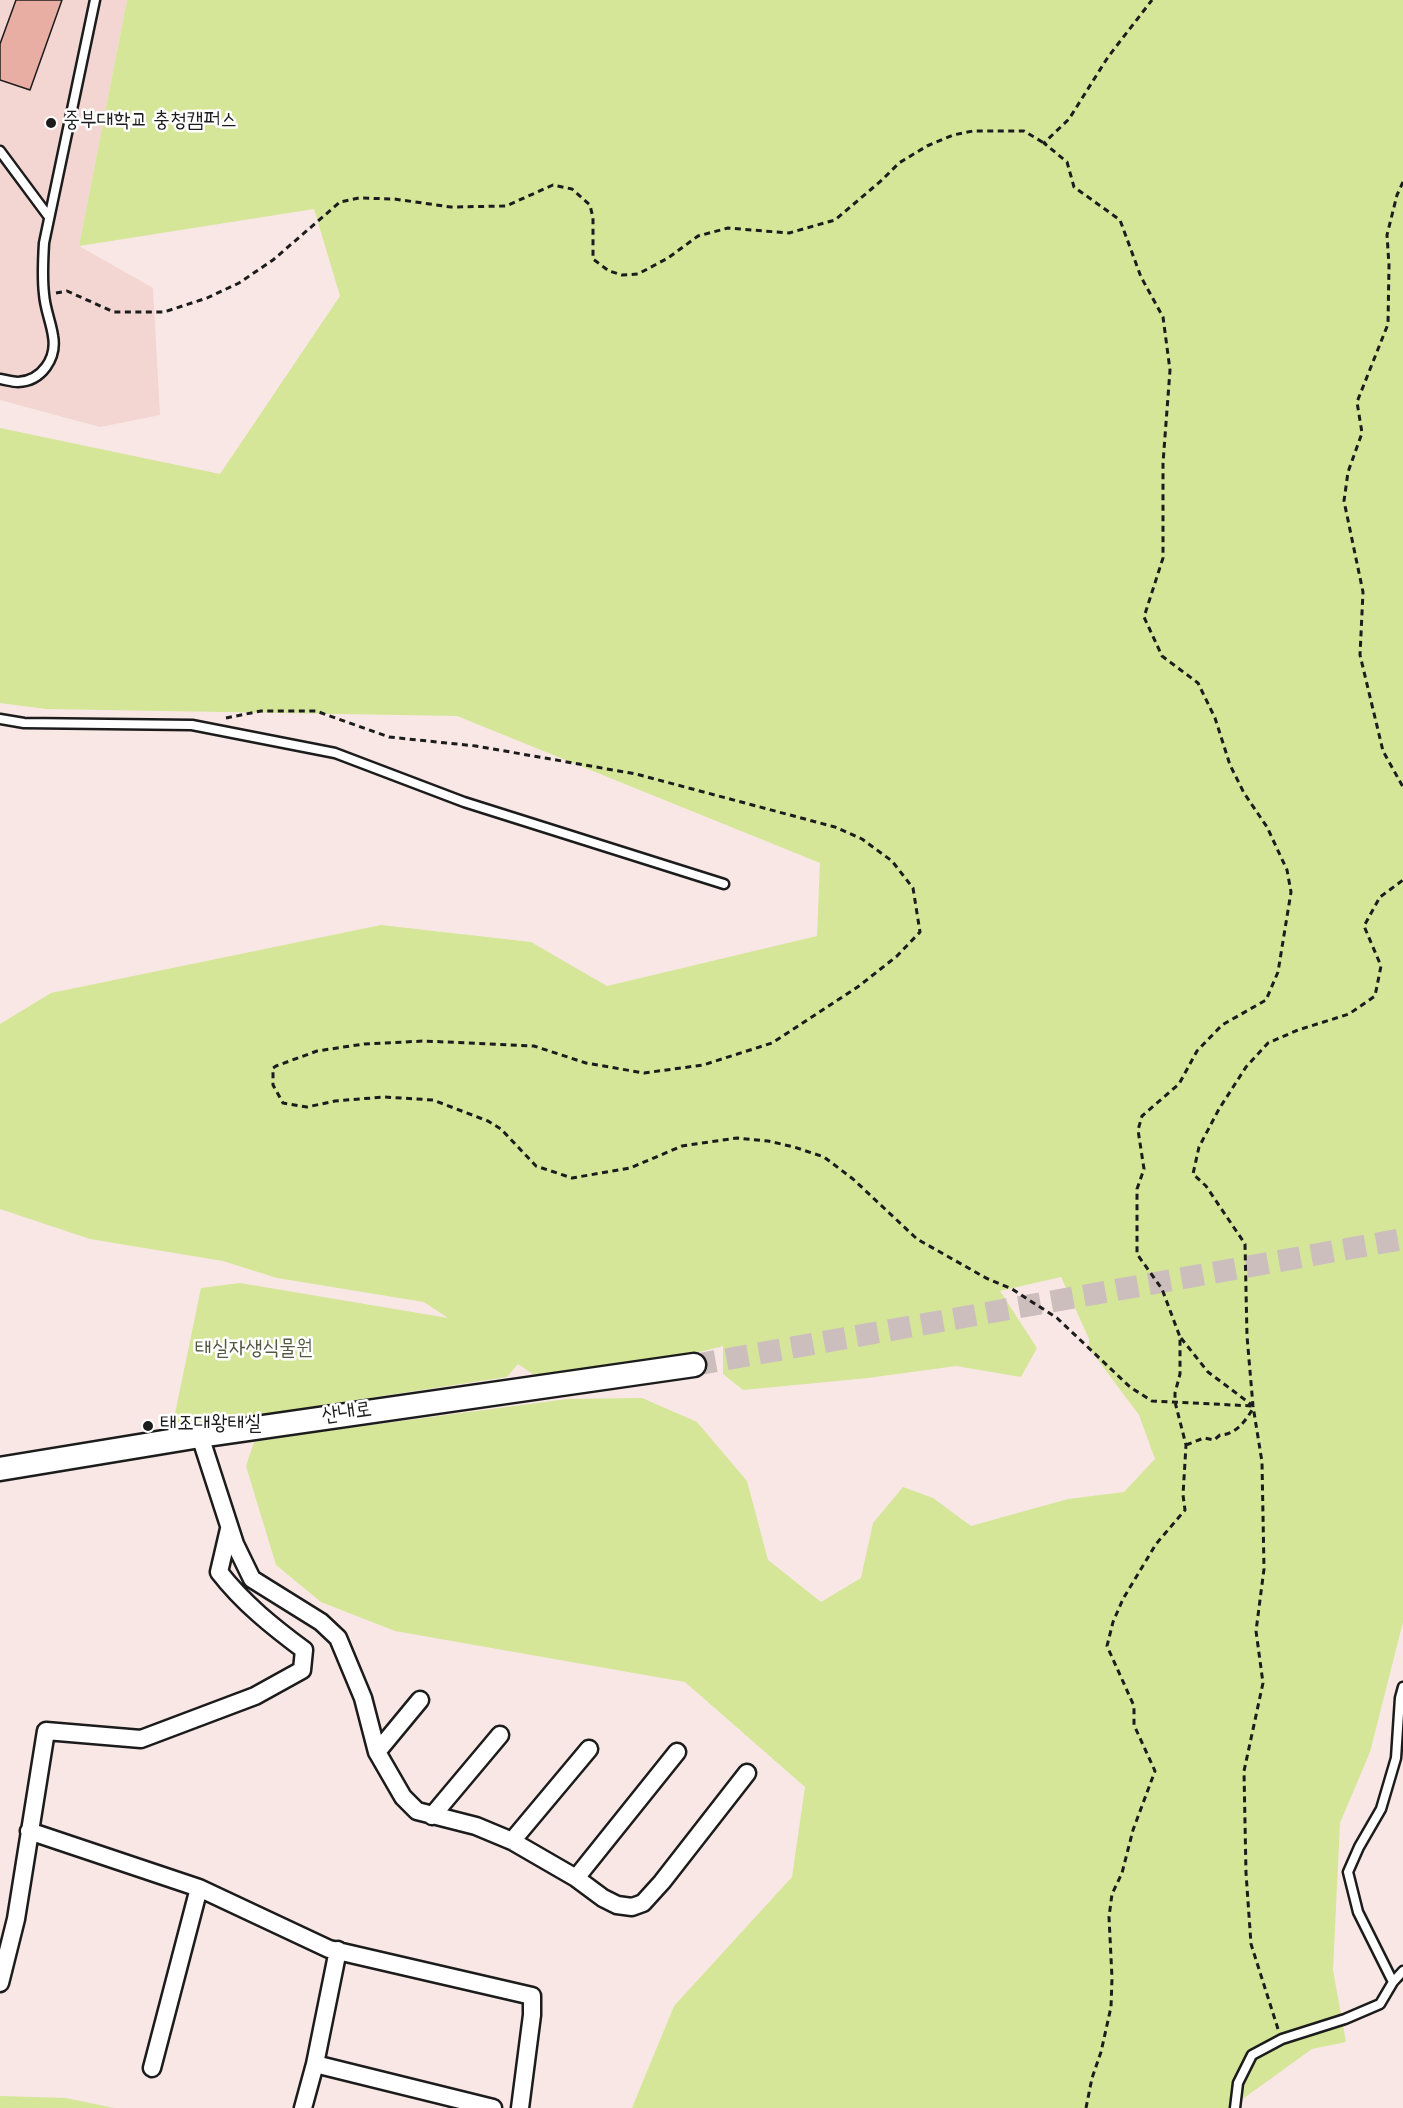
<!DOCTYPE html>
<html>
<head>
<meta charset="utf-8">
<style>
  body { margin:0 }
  canvas { display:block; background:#f8e7e4 }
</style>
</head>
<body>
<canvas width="1403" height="2108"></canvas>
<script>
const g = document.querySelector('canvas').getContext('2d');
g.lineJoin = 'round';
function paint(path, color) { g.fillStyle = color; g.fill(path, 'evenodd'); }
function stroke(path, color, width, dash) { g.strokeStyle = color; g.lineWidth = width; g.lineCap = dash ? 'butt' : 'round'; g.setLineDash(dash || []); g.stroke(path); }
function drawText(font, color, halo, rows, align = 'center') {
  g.font = font + ' "Indie Flower","Poor Story",sans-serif'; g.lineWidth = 5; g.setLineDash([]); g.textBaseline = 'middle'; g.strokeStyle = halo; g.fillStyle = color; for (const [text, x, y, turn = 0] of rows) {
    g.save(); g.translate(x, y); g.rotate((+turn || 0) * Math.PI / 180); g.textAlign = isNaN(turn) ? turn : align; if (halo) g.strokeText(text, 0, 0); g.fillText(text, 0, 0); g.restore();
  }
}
paint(new Path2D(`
  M0,0h127l-48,246 74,42 7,127 -60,12 -100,-27z`), '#f3d6d1');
paint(new Path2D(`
  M127,0h1276v1622l-33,130 -30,71 -7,147 13,72 -34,7 -82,59h-598l42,-102 118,-129 13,-90 -120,-105 -290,-51 -74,-29 -45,-37 -30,-99 8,-24 57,-9 256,-34 75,-1 55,24 50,59 21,79 53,42 40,-24 12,-55 30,-36 30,11 38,28 97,-27 56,-7 31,-33 -16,-44 -50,-67v-9l-28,-62 -61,14 37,57 -16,29 -65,-11 -88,12 -125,12 -20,-16v-28l-43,11 -146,18 -16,-11 -11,13 -335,51 29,-140 39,-5 208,35 -24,-16 -147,-24 -54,-17 -133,-22 -90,-30v-185l51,-31 330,-68 150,17 76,44 210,-50 3,-73 -363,-147 -411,-7 -46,-6v-275l220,46 120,-178 -26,-87 -235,37z
  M0,2096l66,2 48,10h-114z`), '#d5e699');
const building = new Path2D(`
  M16,0h46l-32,90 -30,-10v-36z`);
paint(building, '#e8aea4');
stroke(building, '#1c1c1c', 1.5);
stroke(new Path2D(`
  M694,1365l709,-126`), '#ccbebc', 22, [22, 11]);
const lane = new Path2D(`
  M0,151l49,66
  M0,379c6,1 13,3 18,3 24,-1 39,-24 35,-46 -2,-14 -8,-27 -9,-42 -2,-17 -1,-34 0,-51l51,-243
  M0,719l24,4 168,2 143,28 129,49 260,82
  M1393,1982l10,-11
  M1235,2108l3,-25 14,-28 30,-16 63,-20 35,-15 13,-22 -35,-70 -10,-40 11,-25 22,-38 15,-51 4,-60 3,-11`);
const street = new Path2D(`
  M200,1436l35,108 17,35 69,43 17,16 25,60 14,54 26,45 14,14 59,15 36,15 64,37 27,20 14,7 15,2 11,-4 19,-21 85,-109
  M377,1752l43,-52
  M432,1816l68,-81
  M29,1831l170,57 130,61 203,47v19l-12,93
  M512,1841l77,-92
  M576,1878l101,-126
  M0,1983l16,-64 30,-188 95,8 114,-43 47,-26 2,-20c-31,-23 -61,-47 -85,-78l10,-43
  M315,2064l178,44
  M152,2068l47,-180
  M303,2108l12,-44 23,-114`);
const secondary = new Path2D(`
  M0,1469l200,-33 494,-71`);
stroke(lane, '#1c1c1c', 13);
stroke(street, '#1c1c1c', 21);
stroke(secondary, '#1c1c1c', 27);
stroke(new Path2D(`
  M1403,182l-6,13 -10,40 2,30 -1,59 -31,78 5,31 -14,39 -4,29 19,91 -3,63 23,96 20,36
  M56,293l11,-2 47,21h50l43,-14 32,-15 34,-23 67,-58 19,-4 35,1 57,8 55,-1 47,-21 19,4 18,16 3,13v41l16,12 13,4 16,-1 30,-16 30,-22 30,-8 61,5 46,-13 47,-40 17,-17 28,-17 26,-11 20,-4h51l20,12
  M226,718l35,-7h55l73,26 87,9 160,28 199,53 27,12 30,22 21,27 7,44 -23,24 -38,30 -87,57 -69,22 -59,8 -58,-10 -52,-17 -110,-5 -60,3 -47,7 -41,15 -3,2v17l10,18 24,4 28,-6 49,-4 49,3 55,21 13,8 35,37 36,12 58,-10 52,-22 55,-8 31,3 26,6 30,10 29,22 64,60 69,39 26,11 45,29 73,69 22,14 101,5
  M1181,1338l27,34 44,33
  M1186,1445l18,-7 10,2 6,-5c15,0 26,-14 33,-27
  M1278,2029l-27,-85 -5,-71 -2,-102 19,-88 -7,-52 8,-62 -2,-107 -9,-56 -6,-70 -2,-92 -39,-58 -13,-12 6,-27 20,-38 27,-42 22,-24 30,-13 51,-16 26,-18 6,-30 -17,-40 16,-29 23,-17
  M1086,2108l6,-30 9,-26 10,-45 1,-29 -3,-61 3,-23 10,-21 11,-43 22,-59 -21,-46v-19l-27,-60 6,-24 10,-23 33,-55 29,-34 -2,-15 3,-50 -11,-43v-9l5,-19v-37l-18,-48 -25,-35v-65l7,-20 -6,-39 4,-14 37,-32 18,-33 25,-26 44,-25 12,-28 13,-80 -4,-22 -20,-43 -23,-34 -14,-28 -15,-47 -17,-35 -36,-27 -18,-39 19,-59v-95l7,-93 -7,-53 -22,-40 -21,-57 -46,-33 -7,-25 -23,-19 25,-24 39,-62 44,-57`), '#1c1c1c', 3, [6, 4.5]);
stroke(lane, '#fff', 8);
stroke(street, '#fff', 16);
stroke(secondary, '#fff', 22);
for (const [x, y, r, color] of [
  [51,123,6,"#1c1c1c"],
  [148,1426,6,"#1c1c1c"]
]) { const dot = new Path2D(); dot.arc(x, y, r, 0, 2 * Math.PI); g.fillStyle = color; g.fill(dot); stroke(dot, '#fff', 2); }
drawText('21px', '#1c1c1c', '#fff', [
  ["중부대학교 충청캠퍼스",63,123],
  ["태조대왕태실",160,1426]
], 'left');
drawText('21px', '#545942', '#fff', [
  ["태실자생식물원",254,1351]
]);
drawText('21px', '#1c1c1c', '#fff', [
  ["산내로",347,1415,-8]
]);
</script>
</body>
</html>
